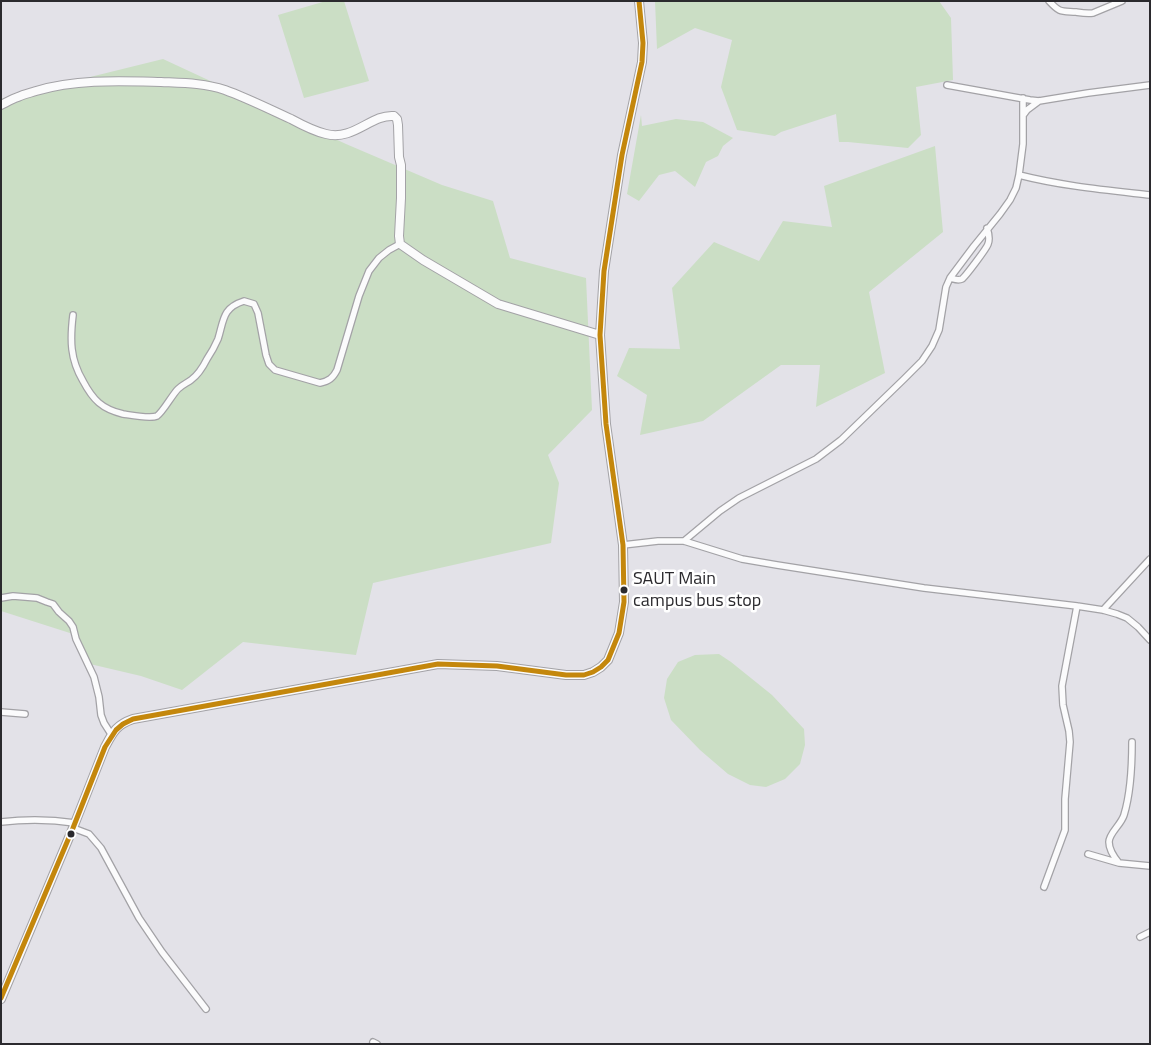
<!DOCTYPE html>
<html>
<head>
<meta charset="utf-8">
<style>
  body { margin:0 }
  #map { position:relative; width:1151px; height:1045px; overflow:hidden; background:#e3e2e8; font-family:"Titillium Web",sans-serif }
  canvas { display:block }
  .frame { position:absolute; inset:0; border:2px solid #2b2a2e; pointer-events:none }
</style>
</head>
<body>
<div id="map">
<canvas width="1151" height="1045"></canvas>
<div class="frame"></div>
</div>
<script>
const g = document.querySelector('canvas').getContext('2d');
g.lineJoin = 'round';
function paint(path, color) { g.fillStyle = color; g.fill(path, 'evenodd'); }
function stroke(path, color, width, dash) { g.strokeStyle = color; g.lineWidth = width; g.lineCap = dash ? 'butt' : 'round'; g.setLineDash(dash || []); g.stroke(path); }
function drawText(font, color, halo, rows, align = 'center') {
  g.font = font + ' "Titillium Web",sans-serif'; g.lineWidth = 5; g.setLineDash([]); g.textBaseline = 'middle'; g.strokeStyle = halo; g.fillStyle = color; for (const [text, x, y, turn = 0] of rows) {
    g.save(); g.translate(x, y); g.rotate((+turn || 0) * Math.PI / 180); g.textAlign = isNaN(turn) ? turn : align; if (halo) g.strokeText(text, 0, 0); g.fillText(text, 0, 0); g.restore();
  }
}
paint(new Path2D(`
  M326,1h18l25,80 -65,17 -26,-83z
  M655,1h284l12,17 2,62 -37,7 5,48 -13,13 -60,-6h-9l-3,-28 -55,18 -6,4 -38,-6 -16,-43 11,-47 -37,-12 -38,21z
  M163,59l183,85 96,41 51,16 17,57 76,20 6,132 -44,45 11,28 -8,60 -178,40 -17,72 -113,-13 -61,48 -41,-14 -51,-12 -17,-30 -72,-23v-512z
  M641,115l1,11 34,-7 27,3 30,16 -10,8 -5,10 -12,6 -11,25 -20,-16 -16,4 -20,26 -12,-7z
  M935,146l8,86 -74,60 16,81 -69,34 4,-42h-39l-78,56 -63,14 7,-40 -30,-19 12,-28 51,1 -8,-61 42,-46 45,19 24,-40 49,6 -8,-41z
  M719,654l12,8 41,33 32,34 1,16 -5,19 -15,15 -19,8 -16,-2 -22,-11 -28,-24 -29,-30 -7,-22 3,-19 11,-17 17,-7z`), '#cbdec5');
const street = new Path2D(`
  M1049,1c11,12 12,10 27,11 6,1 11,2 17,1l29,-12
  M947,85l83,15 9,1 12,-2 37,-6 62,-8
  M1024,114l3,-4 12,-9
  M1019,175c43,11 87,15 131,20
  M950,278c4,1 8,3 12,1 3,-2 25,-31 26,-35 2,-5 1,-10 -1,-16
  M73,315c-3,25 -3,44 10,66 10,19 19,28 40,33 7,1 27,5 34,2 6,-4 15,-21 21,-27 4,-4 9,-6 13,-9 7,-5 12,-13 16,-21 4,-6 8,-13 11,-20 6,-19 4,-31 26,-38l10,3 4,9 8,42 3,9 6,6 45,13c9,-2 13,-5 17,-13l22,-74 10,-25 10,-13 10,-8 11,-6
  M684,541l36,-30 19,-13 77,-39 25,-19 63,-61 18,-18 10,-15 7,-16 7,-43 4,-9 24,-32 26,-32 10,-14 6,-12 3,-13 4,-31v-46
  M623,545l35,-4h26l58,18 35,6 147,23 153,18 26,4 14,4 10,4 11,9 12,13
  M1,598l12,-2 24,2 10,4 6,2 6,8 10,9 4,6 3,12 18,38 5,20 2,18 3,8 7,11
  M1103,610l47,-51
  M1,712l24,2
  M1132,742c0,24 -1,50 -8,73 -3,10 -15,18 -15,27 0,8 5,15 10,21l31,3
  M1,822c27,-3 47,-3 74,1
  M73,828l16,6 12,14 38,70 23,34 44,57
  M1088,854l31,9
  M1044,887l21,-57v-31l5,-57 -1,-11 -6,-26 -1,-19 15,-80
  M1140,937l10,-5
  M373,1042l4,2`);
const secondary = new Path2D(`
  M1,105c6,-3 11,-6 17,-8 6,-3 12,-4 18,-6 41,-12 83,-10 125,-9 22,1 43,1 64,8 22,8 44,19 66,29 11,6 22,12 35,15 28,7 45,-20 68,-18l3,3 1,6 1,32 2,8v33l-2,38 1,8 23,16 75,44 102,31
  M1,999l72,-171 32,-81c8,-15 11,-22 28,-28l305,-55 59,2 69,9h18l9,-3 8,-5 7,-7 11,-27 5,-31 -1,-57 -17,-121 -6,-89 4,-64 18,-116 20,-93 1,-19 -4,-42`);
stroke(street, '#a3a2a6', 8);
stroke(secondary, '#a3a2a6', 10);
stroke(street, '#fbfbfc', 5.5);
stroke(secondary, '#fbfbfc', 8);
stroke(new Path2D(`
  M1,998l72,-170 32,-81 11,-17 7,-6 10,-5 305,-55 59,2 69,9h18l9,-3 8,-5 7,-7 11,-27 5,-31 -1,-57 -17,-121 -6,-89 4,-64 18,-116 20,-93 1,-19 -4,-42`), '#c4870c', 5);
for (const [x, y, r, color] of [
  [624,590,4.5,"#2b2a2e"],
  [71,834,4.5,"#2b2a2e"]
]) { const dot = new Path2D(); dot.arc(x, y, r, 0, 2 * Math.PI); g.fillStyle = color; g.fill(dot); stroke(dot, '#fff', 2); }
drawText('18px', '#2b2a2e', '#fff', [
  ["SAUT Main",633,580],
  ["campus bus stop",633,602]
], 'left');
</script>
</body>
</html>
